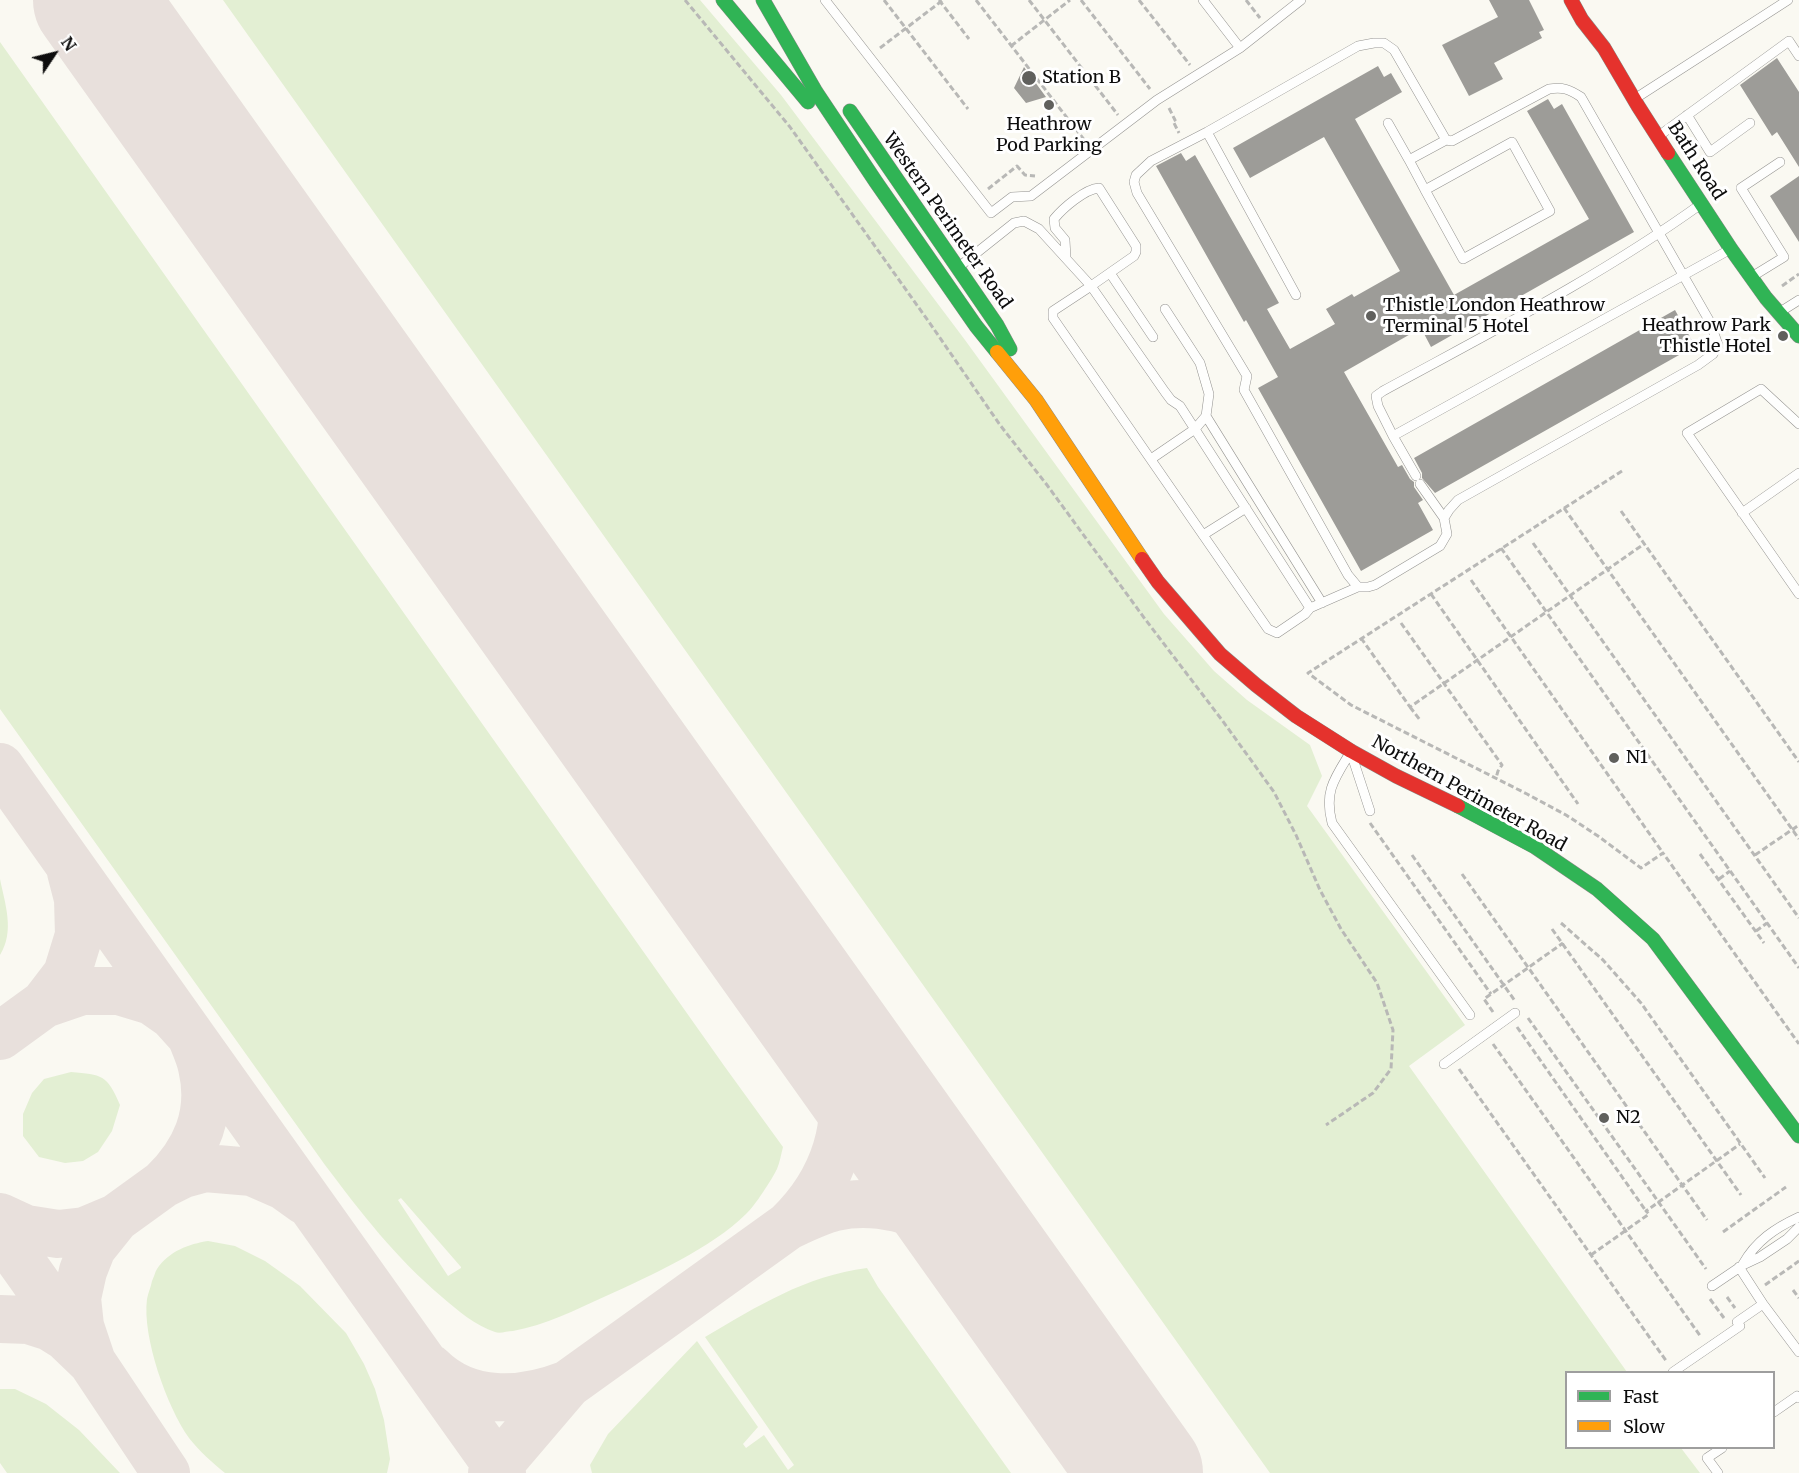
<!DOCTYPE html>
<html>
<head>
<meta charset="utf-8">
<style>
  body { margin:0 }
  #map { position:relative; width:1799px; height:1473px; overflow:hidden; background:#faf9f2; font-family:Merriweather,serif }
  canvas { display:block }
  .legend { position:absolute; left:1565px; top:1371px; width:210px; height:78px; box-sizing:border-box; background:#fff; border:2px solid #9e9e9e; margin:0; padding:8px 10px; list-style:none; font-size:18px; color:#0d0d0d }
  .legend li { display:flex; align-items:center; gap:12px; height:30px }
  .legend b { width:30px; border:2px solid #9e9e9e }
  .north { position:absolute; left:24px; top:24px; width:60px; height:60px; -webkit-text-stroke:4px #fff; paint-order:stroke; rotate:55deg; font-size:16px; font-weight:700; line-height:24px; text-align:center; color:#0d0d0d }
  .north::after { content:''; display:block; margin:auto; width:21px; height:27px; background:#0d0d0d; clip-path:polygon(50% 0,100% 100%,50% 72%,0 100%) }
</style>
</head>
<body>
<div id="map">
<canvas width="1799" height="1473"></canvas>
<ul class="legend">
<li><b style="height:8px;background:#30b455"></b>Fast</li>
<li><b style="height:8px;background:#ff9f0a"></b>Slow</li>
</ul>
<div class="north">N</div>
</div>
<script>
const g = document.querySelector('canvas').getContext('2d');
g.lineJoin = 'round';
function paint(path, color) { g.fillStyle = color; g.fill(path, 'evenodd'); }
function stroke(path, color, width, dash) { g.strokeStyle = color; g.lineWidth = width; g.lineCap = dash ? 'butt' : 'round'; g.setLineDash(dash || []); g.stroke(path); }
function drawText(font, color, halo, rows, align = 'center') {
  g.font = font + ' Merriweather,serif'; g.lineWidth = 6; g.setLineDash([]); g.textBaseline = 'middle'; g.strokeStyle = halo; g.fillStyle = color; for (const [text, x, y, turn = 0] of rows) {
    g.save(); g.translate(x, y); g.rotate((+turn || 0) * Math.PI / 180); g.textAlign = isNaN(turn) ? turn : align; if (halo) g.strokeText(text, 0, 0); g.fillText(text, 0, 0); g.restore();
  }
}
paint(new Path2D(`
  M223,0h477l81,95 184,245 199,274 50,57 33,29 63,45 12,31 -15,30 158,219 -56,41 218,306h-61v76h115l19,25h-430z
  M0,42l725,1025 58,80c-2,7 -3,15 -6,22 -5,10 -22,37 -31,45 -34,34 -96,62 -140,82 -31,14 -60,29 -93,35 -6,0 -13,3 -18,1 -19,-6 -38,-22 -53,-35 -47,-40 -80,-83 -117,-132l-325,-456zM401,1198l60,69v1l-13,8 -50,-76z
  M0,879c5,25 15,52 0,76z
  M71,1072c31,3 36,2 49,33l-8,26 -14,21 -15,9 -18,2 -26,-6 -16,-21v-22l9,-21 12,-14z
  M208,1241l27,5 30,15 35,25 46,47 18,31 11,25 9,31 6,39 -3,14h-162c-12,-10 -26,-22 -36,-35 -22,-31 -47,-101 -42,-139 1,-6 4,-12 5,-18 2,-4 3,-9 5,-12 12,-18 32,-25 51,-28z
  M867,1268l11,19 133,186h-419l-2,-8 18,-31 89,-93 61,86 -15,17 3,4 18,-13 24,35 6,-5 -89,-128c53,-31 100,-61 162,-69z
  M0,1389h15l31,15 33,26 41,43h-113l-7,-10z`), '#e3efd3');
stroke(new Path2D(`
  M0,767l191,269c4,10 9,21 11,31 11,47 -6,85 -39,117
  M44,1004l23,-30 12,-39 -1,-36 -7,-27
  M0,1036l44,-32 38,-13h37l33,10 20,14 19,21 311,437
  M0,1217l26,12 32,5 27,-3 31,-13
  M788,1226c15,-7 31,-15 47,-19 40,-9 85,3 119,25 12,7 23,16 34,24
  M0,1232l79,111
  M0,1319l28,1 22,7 16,10 26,25 74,111
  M92,1362l-12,-36 -3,-28 6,-27 9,-23 24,-30 47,-34 20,-10 22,-6 47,4 32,14 21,15
  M430,1368c38,38 92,34 138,16l220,-158c45,-43 69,-106 46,-167 -5,-13 -13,-24 -18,-37 -4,-7 -6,-14 -8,-21
  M492,1473l76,-89`), '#e8e0dc', 48);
stroke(new Path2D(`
  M94,0l1048,1473`), '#e8e0dc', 122);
paint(new Path2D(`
  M1489,0h40l15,30 -5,2 3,6 -48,25 9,16 -34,17 -27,-51 56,-28z
  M1777,58l22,34v75l-22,-35 -5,4 -32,-51z
  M1378,66l6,11 7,-4 11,19 -47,27 99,176 135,-76 -62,-108 21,-12 6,10 8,-5 72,128 -203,115 -10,-19 -77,44 54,95 4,-2 8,14 4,3v5l9,13 -5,3 15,27 -72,41 -103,-183 20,-11 -32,-57 -2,2 -88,-156 25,-13 5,8 9,-6 84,148 -12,6 23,40 45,-25 -9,-15 26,-15 2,3 46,-26 -76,-134 -74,41 -17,-30z
  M1024,67l22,30 -20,6 -12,-15z
  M1799,176v66l-29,-46z
  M1675,310l20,36 -260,147 -13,-15v-5l-8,-15z`), '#9d9c98');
const lane = new Path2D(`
  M825,0l166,213 21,-16 19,-1 126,-96 83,-52 61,-48
  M1203,0l37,48
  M1374,43h10l10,7 52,90 6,1 97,-52c14,-2 20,0 32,8l129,225 8,23 -5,9 -15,11 -240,135 -9,10 -5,8 3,16 -7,12 -65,39 -7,2h-10l-10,-12 -104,-185 3,-14 -110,-183 -3,-11 2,-7 15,-14 56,-29 151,-86z
  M1636,98l152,-98
  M1687,115l23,37 40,-29
  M1388,123l21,37
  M1207,132l89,163
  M1660,135l129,-94 10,15
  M1425,190l38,69 87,-48 -38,-69 -87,48 -16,-30 37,-20
  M1701,204c-100,72 -210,128 -318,187l-7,5 2,10 15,30 336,-186
  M960,266l54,-43 10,-2 15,8 52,57 43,-30 2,-4v-6l-37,-58c-14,1 -36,20 -45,31l1,9 10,12 1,18
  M1110,273l43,64
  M1753,276l31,-19 -43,-69 39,-26
  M1780,312l19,-12
  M1206,416l116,187
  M1799,424l-38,-35 -74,44 112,161
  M1393,436l23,40
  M1151,459l44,-30 11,-13 3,-22 -9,-31 -35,-54
  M1420,484l24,34
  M1742,513l57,-40
  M1203,535l43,-27
  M1310,608l-130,-202 -9,-6 -6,-8 -74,-106 -38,25v7l215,311 9,4 28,-19 5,-6 48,-21
  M1350,753c-16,26 -26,39 -18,70l138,192
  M1353,759l17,52
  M1444,1064l71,-51
  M1743,1264c13,-23 32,-36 56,-47
  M1739,1267l24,37 36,48
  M1712,1286l31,-21 17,-8 27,-18 12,-12
  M1737,1322l26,-18
  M1673,1372l67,-46
  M1774,1412l23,-16 2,2
  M1718,1473l-11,-15 15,-10`);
const fast = new Path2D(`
  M723,0l85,102
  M763,0l53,92 60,90 100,144 21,26
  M850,111l147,214 13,24
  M1668,153l63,96 35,49 33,38
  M1458,806l77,41 62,42 56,50 146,197`);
const slow = new Path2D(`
  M997,352l39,48 106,159`);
const jam = new Path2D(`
  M1571,0l11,20 22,28 34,58 30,47
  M1142,559l16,23 62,72 36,31 40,31 55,35 45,25 62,30`);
stroke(lane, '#949390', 10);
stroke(fast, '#8a8a87', 15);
stroke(slow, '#8a8a87', 15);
stroke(jam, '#8a8a87', 15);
stroke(new Path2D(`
  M685,0l105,127 139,195 71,103 47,60 98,134 77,101 52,72 22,43 24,55 21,39 36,54 16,47 -2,39 -18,24 -47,32
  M884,0l84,109
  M939,0l30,39
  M976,0l109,141
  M1029,0l89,115
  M1081,0l69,89
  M1139,0l51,65
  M1246,0l14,18
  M1011,46l59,-46
  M880,48l63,-48
  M1169,108l6,12 -2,1 6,12
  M988,189l29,-23 8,9 10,1
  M1782,286l17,-12
  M1622,471l-314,202 43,32 176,89 39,21 32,21 43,32 22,-15 136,191
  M1564,508l235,331
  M1621,511l178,251
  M1533,543l266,375
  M1501,548l298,420
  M1471,580l192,273
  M1431,594l147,210
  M1401,623l101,142 -4,6 -2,7
  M1361,638l49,69 234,-163
  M1410,707l10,13
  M1370,823l121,171
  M1700,854l64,89
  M1412,855l103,146
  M1755,855l44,-30
  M1462,874l245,346
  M1719,879l11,-8
  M1561,923l42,37 38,43 124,175
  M1552,929l189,266
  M1756,931l11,-8
  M1493,1012l-9,-13 79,-56
  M1528,1018l178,251
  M1517,1027l129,184
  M1493,1044l208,293
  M1459,1069l208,293
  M1723,1232l63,-45
  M1591,1255l58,-41 -3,-3 94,-67
  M1765,1285l34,-24
  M1793,1290l6,8
  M1727,1297l8,11
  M1710,1299l14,19`), '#b8b8b6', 3, [6, 3]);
stroke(lane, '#fefefd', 9);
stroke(fast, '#30b455', 14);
stroke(slow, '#ff9f0a', 14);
stroke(jam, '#e5322d', 14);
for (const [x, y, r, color] of [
  [1029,78,8,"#60605d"],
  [1049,105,6,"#60605d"],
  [1371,316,6,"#60605d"],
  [1783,336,6,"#60605d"],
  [1614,758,6,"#60605d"],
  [1604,1118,6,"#60605d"]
]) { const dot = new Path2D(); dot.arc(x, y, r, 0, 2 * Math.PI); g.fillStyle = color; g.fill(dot); stroke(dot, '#fff', 2); }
drawText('18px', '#0d0d0d', '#fff', [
  ["Station B",1042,78],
  ["Heathrow",1049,125,"center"],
  ["Pod Parking",1049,146,"center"],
  ["Thistle London Heathrow",1383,306],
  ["Terminal 5 Hotel",1383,327],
  ["Heathrow Park",1771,326,"right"],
  ["Thistle Hotel",1771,347,"right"],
  ["N1",1626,758],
  ["N2",1616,1118]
], 'left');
drawText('18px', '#0d0d0d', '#fff', [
  ["Bath Road",1696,161,57],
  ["Western Perimeter Road",947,221,55],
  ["Northern Perimeter Road",1469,794,29]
]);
</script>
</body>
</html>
